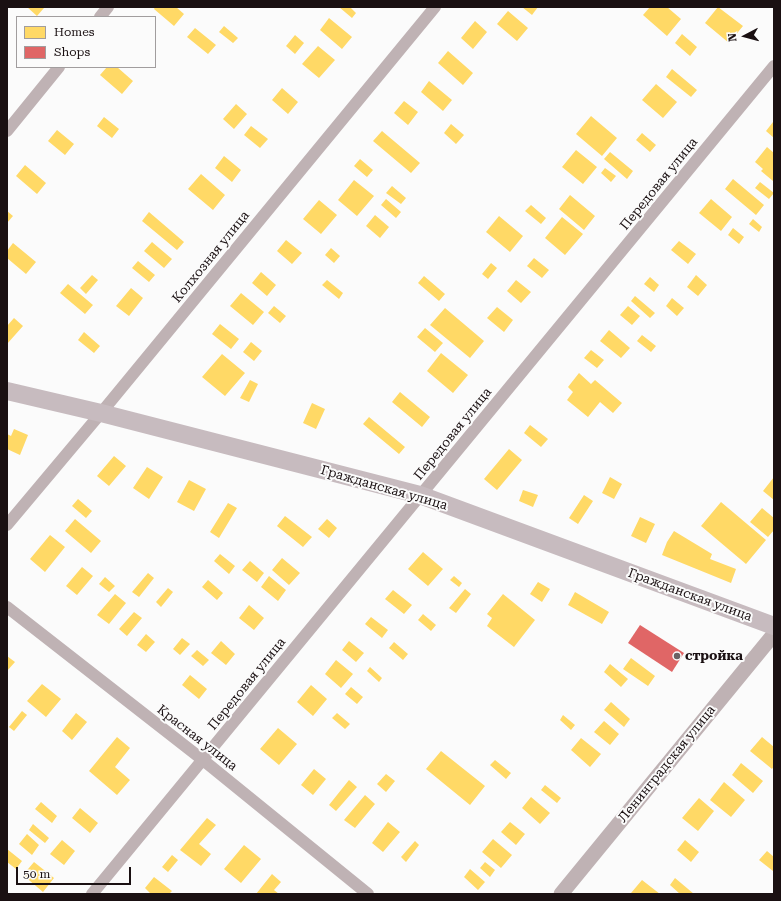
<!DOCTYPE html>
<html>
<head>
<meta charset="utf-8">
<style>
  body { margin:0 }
  #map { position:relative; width:781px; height:901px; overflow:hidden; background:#fbfbfb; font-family:"Roboto Serif",serif }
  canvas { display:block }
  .frame { position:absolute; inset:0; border:8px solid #1a1012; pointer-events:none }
  .legend { position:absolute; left:16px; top:16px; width:140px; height:52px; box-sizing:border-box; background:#fbfbfb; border:1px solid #a19d9e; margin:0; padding:5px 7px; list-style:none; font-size:12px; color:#1a1012 }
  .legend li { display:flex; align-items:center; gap:8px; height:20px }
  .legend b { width:20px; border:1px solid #a19d9e }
  .north { position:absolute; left:725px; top:16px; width:40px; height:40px; -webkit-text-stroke:3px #fbfbfb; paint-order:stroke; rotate:264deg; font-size:11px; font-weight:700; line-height:16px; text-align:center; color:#1a1012 }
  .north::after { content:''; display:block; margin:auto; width:14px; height:18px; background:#1a1012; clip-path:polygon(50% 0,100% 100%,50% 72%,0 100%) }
  .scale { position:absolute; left:16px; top:867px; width:115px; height:18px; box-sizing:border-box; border:2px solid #1a1012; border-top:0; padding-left:5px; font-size:12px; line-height:14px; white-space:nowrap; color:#1a1012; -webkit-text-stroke:3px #fbfbfb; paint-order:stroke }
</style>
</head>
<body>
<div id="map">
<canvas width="781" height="901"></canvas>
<div class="frame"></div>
<ul class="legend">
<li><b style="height:11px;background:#ffd966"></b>Homes</li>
<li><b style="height:11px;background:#e06666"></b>Shops</li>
</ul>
<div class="north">N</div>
<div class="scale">50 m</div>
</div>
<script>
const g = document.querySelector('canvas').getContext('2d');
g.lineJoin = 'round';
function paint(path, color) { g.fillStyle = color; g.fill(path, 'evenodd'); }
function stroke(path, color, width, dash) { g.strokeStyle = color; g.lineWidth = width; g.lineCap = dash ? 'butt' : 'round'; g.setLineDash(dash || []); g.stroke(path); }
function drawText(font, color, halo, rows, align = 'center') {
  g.font = font + ' "Roboto Serif",serif'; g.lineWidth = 4; g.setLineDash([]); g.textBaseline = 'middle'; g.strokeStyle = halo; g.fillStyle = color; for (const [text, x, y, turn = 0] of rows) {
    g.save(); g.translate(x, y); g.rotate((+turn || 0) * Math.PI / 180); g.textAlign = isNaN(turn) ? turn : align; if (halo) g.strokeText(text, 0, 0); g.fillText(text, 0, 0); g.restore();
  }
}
paint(new Path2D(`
  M27,7h16l1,1 -7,8z
  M155,7h21l8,7 -10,12 -20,-17z
  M339,7h11l6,6 -4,5z
  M522,7h16l-6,8z
  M650,7h17l14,12 -14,17 -24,-21z
  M718,7l25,19 -14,17 -24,-20z
  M508,11l20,17 -11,13 -20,-17z
  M329,18l23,19 -10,12 -22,-19z
  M475,21l12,11 -14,17 -12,-11z
  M224,26l14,12 -5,5 -14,-11z
  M195,28l21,17 -8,9 -21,-17z
  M682,34l15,13 -7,9 -15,-13z
  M295,35l9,8 -9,11 -9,-8z
  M318,46l17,14 -16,18 -17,-14z
  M448,51l25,22 -10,12 -25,-22z
  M107,67h10l16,14 -11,13 -22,-19z
  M672,69l25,21 -6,7 -25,-20z
  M429,81l23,19 -9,11 -22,-19z
  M656,84l21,18 -14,16 -21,-18z
  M282,88l16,14 -10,12 -16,-14z
  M404,101l14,11 -10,13 -14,-12z
  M236,104l11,10 -13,15 -11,-10z
  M591,116l26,22 -15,18 -26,-22z
  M104,117l15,12 -7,9 -15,-12z
  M773,122l1,1v15l-8,-7z
  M451,124l13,11 -8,9 -12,-11z
  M251,126l17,13 -8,9 -16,-13z
  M57,130l17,14 -9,11 -17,-14z
  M382,131l38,32 -9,10 -38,-32z
  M642,133l14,12 -6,7 -14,-12z
  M767,147l7,6v27l-1,1 -12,-10 2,-2 -8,-7z
  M576,150l21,17 -14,17 -21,-17z
  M610,152l23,19 -6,8 -23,-20z
  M224,156l17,14 -9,12 -17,-14z
  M360,159l13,11 -6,7 -13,-11z
  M25,165l21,18 -9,11 -21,-18z
  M605,168l11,8 -5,6 -10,-9z
  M201,174l24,21 -12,15 -25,-21z
  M733,179l31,26 -8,10 -31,-26z
  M354,180l20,16 -17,20 -19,-16z
  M760,182l14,11 -5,6 -14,-11z
  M392,186l14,12 -5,6 -15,-11z
  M570,195l25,21 -11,14 -25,-21z
  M386,199l15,13 -5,6 -15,-13z
  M711,199l21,18 -11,14 -22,-18z
  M319,200l18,15 -16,19 -18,-15z
  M531,205l15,13 -5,6 -16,-13z
  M7,211l6,5 -6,7z
  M149,212l35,30 -7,8 -35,-29z
  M375,215l14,12 -9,11 -14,-12z
  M499,216l24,20 -13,16 -24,-20z
  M562,217l21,17 -18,21 -20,-17z
  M753,219l9,8 -3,5 -10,-8z
  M733,228l11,9 -5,7 -11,-9z
  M286,240l16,13 -10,11 -15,-13z
  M679,241l17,13 -8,10 -17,-14z
  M152,242l20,17 -8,9 -20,-17z
  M13,243l23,19 -10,12 -19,-16v-7z
  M331,248l9,8 -6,7 -9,-8z
  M534,258l15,12 -7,8 -15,-12z
  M138,261l17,14 -6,7 -17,-14z
  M491,263l6,5 -9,11 -6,-5z
  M261,272l15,13 -9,11 -15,-13z
  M92,275l6,5 -12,14 -6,-6z
  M696,275l11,10 -9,11 -11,-9z
  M424,276l21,18 -6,7 -21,-18z
  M650,277l9,8 -5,7 -10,-8z
  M327,280l16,13 -4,6 -17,-14z
  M516,280l15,12 -10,11 -14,-12z
  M68,284l25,21 -8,9 -25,-21z
  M131,288l12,10 -14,18 -13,-10z
  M241,293l23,19 -11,13 -23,-19z
  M635,296l20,17 -5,5 -19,-17z
  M672,298l12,10 -7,8 -11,-10z
  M274,306l12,10 -6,7 -12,-10z
  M628,306l12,10 -8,9 -12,-10z
  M497,307l16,13 -9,12 -17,-14z
  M445,308l39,33 -14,17 -40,-33z
  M14,318l9,8 -16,18v-18z
  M220,324l19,15 -8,10 -19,-15z
  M425,328l18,15 -8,9 -18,-15z
  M609,330l21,18 -9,10 -21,-17z
  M84,332l16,14 -6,7 -16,-13z
  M642,335l14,11 -5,6 -14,-11z
  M251,342l11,9 -8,10 -11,-9z
  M591,350l13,10 -7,8 -13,-10z
  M441,353l27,22 -15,18 -26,-22z
  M222,354l23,19 -20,23 -23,-19z
  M579,373l12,11 4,-4 27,23 -9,10 -13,-11 -12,15 -21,-17 6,-8 -5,-5z
  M250,380l8,4 -9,18 -9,-4z
  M400,392l30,25 -8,10 -30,-25z
  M312,403l13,6 -9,20 -13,-6z
  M369,417l36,30 -6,7 -36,-30z
  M530,425l18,14 -7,8 -17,-14z
  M14,429l14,6 -8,20 -13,-6v-15l4,2z
  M509,449l13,11 -25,30 -13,-11z
  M114,456l12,10 -17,20 -12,-10z
  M147,467l16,10 -14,22 -16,-11z
  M610,477l12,7 -8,15 -12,-6z
  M774,477v23l-11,-9z
  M189,480l17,9 -12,22 -17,-9z
  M523,490l15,5 -5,12 -14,-6z
  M584,495l9,6 -15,23 -9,-6z
  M78,499l14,12 -6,7 -14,-12z
  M721,502l45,38 -20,24 -45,-38z
  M228,503l9,5 -18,30 -9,-6z
  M762,508l12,10v12l-6,7 -18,-15z
  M285,516l27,21 -9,10 -26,-21z
  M640,517l15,7 -9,19 -15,-7z
  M75,519l26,22 -10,12 -26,-22z
  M327,519l10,9 -8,10 -11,-9z
  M674,531l38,23 -2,5 26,10 -5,14 -69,-28 5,-13z
  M50,535l15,12 -20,25 -15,-13z
  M423,552l20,17 -15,17 -20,-17z
  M220,554l15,12 -6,8 -15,-13z
  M282,558l18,15 -11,12 -17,-15z
  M250,561l14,12 -7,9 -15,-12z
  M82,567l11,9 -16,19 -11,-9z
  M148,573l6,5 -15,19 -7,-5z
  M269,576l17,14 -8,11 -17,-14z
  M454,576l8,7 -3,4 -9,-7z
  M105,577l10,9 -6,6 -10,-8z
  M208,580l15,13 -6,7 -15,-13z
  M538,582l12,7 -8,13 -12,-8z
  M168,588l5,4 -12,15 -5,-5z
  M465,589l6,5 -15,19 -7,-5z
  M393,590l19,15 -8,9 -19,-15z
  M575,592l34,20 -7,12 -34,-19z
  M115,594l11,9 -17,21 -12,-9z
  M503,594l32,26 -21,27 -27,-21 5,-8 -5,-4z
  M249,605l15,13 -10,12 -15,-12z
  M134,612l8,6 -15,18 -8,-7z
  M423,614l13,11 -5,6 -13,-11z
  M371,617l17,13 -6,8 -17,-14z
  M146,634l9,8 -9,10 -9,-7z
  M182,638l8,6 -10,11 -7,-6z
  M221,641l14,13 -9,11 -15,-12z
  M349,641l15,12 -8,9 -14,-12z
  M394,642l14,12 -5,6 -14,-12z
  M197,650l12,10 -6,6 -12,-10z
  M7,656l8,6 -8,9z
  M631,658l24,18 -7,10 -25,-17z
  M336,660l17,14 -12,14 -16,-14z
  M610,664l18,15 -7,8 -17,-15z
  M370,667l12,11 -3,4 -12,-11z
  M190,675l17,14 -8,10 -17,-14z
  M42,684l19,15 -15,18 -19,-16z
  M311,685l16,14 -14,17 -16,-14z
  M351,687l12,10 -6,7 -12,-10z
  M611,702l19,17 -6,8 -20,-17z
  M22,711l5,4 -13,16 -5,-4z
  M76,713l11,9 -15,18 -10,-9z
  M337,713l13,11 -5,5 -13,-11z
  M563,715l12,10 -4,5 -11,-10z
  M604,721l15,13 -9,11 -16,-13z
  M278,728l19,16 -18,21 -19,-16z
  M117,737l13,11 -15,19 15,13 -13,15 -28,-24z
  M762,737l12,10v19l-2,3 -22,-18z
  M581,738l20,16 -11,13 -19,-17z
  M441,751l44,35 -15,19 -44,-36z
  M495,760l16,13 -5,6 -16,-14z
  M741,763l22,18 -10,12 -21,-18z
  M314,769l12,10 -13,16 -12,-10z
  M386,774l9,7 -9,11 -9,-8z
  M349,780l8,7 -21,24 -7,-6z
  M724,782l21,18 -14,17 -21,-17z
  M545,785l16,13 -4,5 -16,-13z
  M365,795l10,9 -20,24 -11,-8z
  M531,797l19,16 -10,11 -18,-16z
  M699,798l15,13 -16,20 -16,-13z
  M41,802l16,14 -5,7 -17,-14z
  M80,808l18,15 -8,10 -18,-15z
  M207,818l9,7 -17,19 12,10 -10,12 -21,-16z
  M388,822l12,10 -17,20 -11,-9z
  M510,822l15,12 -9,11 -15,-13z
  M33,824l16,14 -4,5 -16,-13z
  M27,834l12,11 -7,10 -13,-11z
  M493,839l19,16 -11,13 -19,-16z
  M62,840l13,11 -11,14 -14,-11z
  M685,840l14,12 -8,10 -14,-12z
  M415,841l4,4 -13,17 -5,-5z
  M244,845l17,14 -20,24 -17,-14z
  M7,849l15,12 -6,8 -9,-7z
  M767,851l7,6 -1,14 -14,-11z
  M172,855l6,5 -10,12 -6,-5z
  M34,862l20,16 -11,14 -20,-17z
  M485,862l10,8 -5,7 -10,-9z
  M470,869l15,13 -7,8 -14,-13z
  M272,874l9,8 -7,8 5,4h-23z
  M154,877l18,14 -3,3h-18l-6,-6z
  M675,878l19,16h-14l-10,-9z
  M642,880l18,14 -29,-1z`), '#ffd966');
paint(new Path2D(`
  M640,625l44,28 -12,19 -44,-29z`), '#e06666');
stroke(new Path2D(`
  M100,17l8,-10
  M7,131l52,-64
  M7,525l94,-112 334,-406
  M7,607l196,153 165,134
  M92,894l682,-828`), '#bfb2b4', 12);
stroke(new Path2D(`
  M561,894l213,-260`), '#bfb2b4', 15);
stroke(new Path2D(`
  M7,391l94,22 319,82 354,131`), '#c7bbbf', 18);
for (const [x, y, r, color] of [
  [677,656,4,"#696264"]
]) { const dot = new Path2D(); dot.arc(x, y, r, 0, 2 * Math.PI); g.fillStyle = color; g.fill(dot); stroke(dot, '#fbfbfb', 1.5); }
drawText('13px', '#1a1012', '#fbfbfb', [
  ["Передовая улица",659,184,-51],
  ["Колхозная улица",211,257,-51],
  ["Передовая улица",453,434,-51],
  ["Гражданская улица",384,488,16],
  ["Гражданская улица",690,595,20],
  ["Передовая улица",247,684,-51],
  ["Красная улица",197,738,38],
  ["Ленинградская улица",667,764,-51]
]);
drawText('bold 13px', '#1a1012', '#fbfbfb', [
  ["стройка",685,656]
], 'left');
</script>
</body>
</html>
